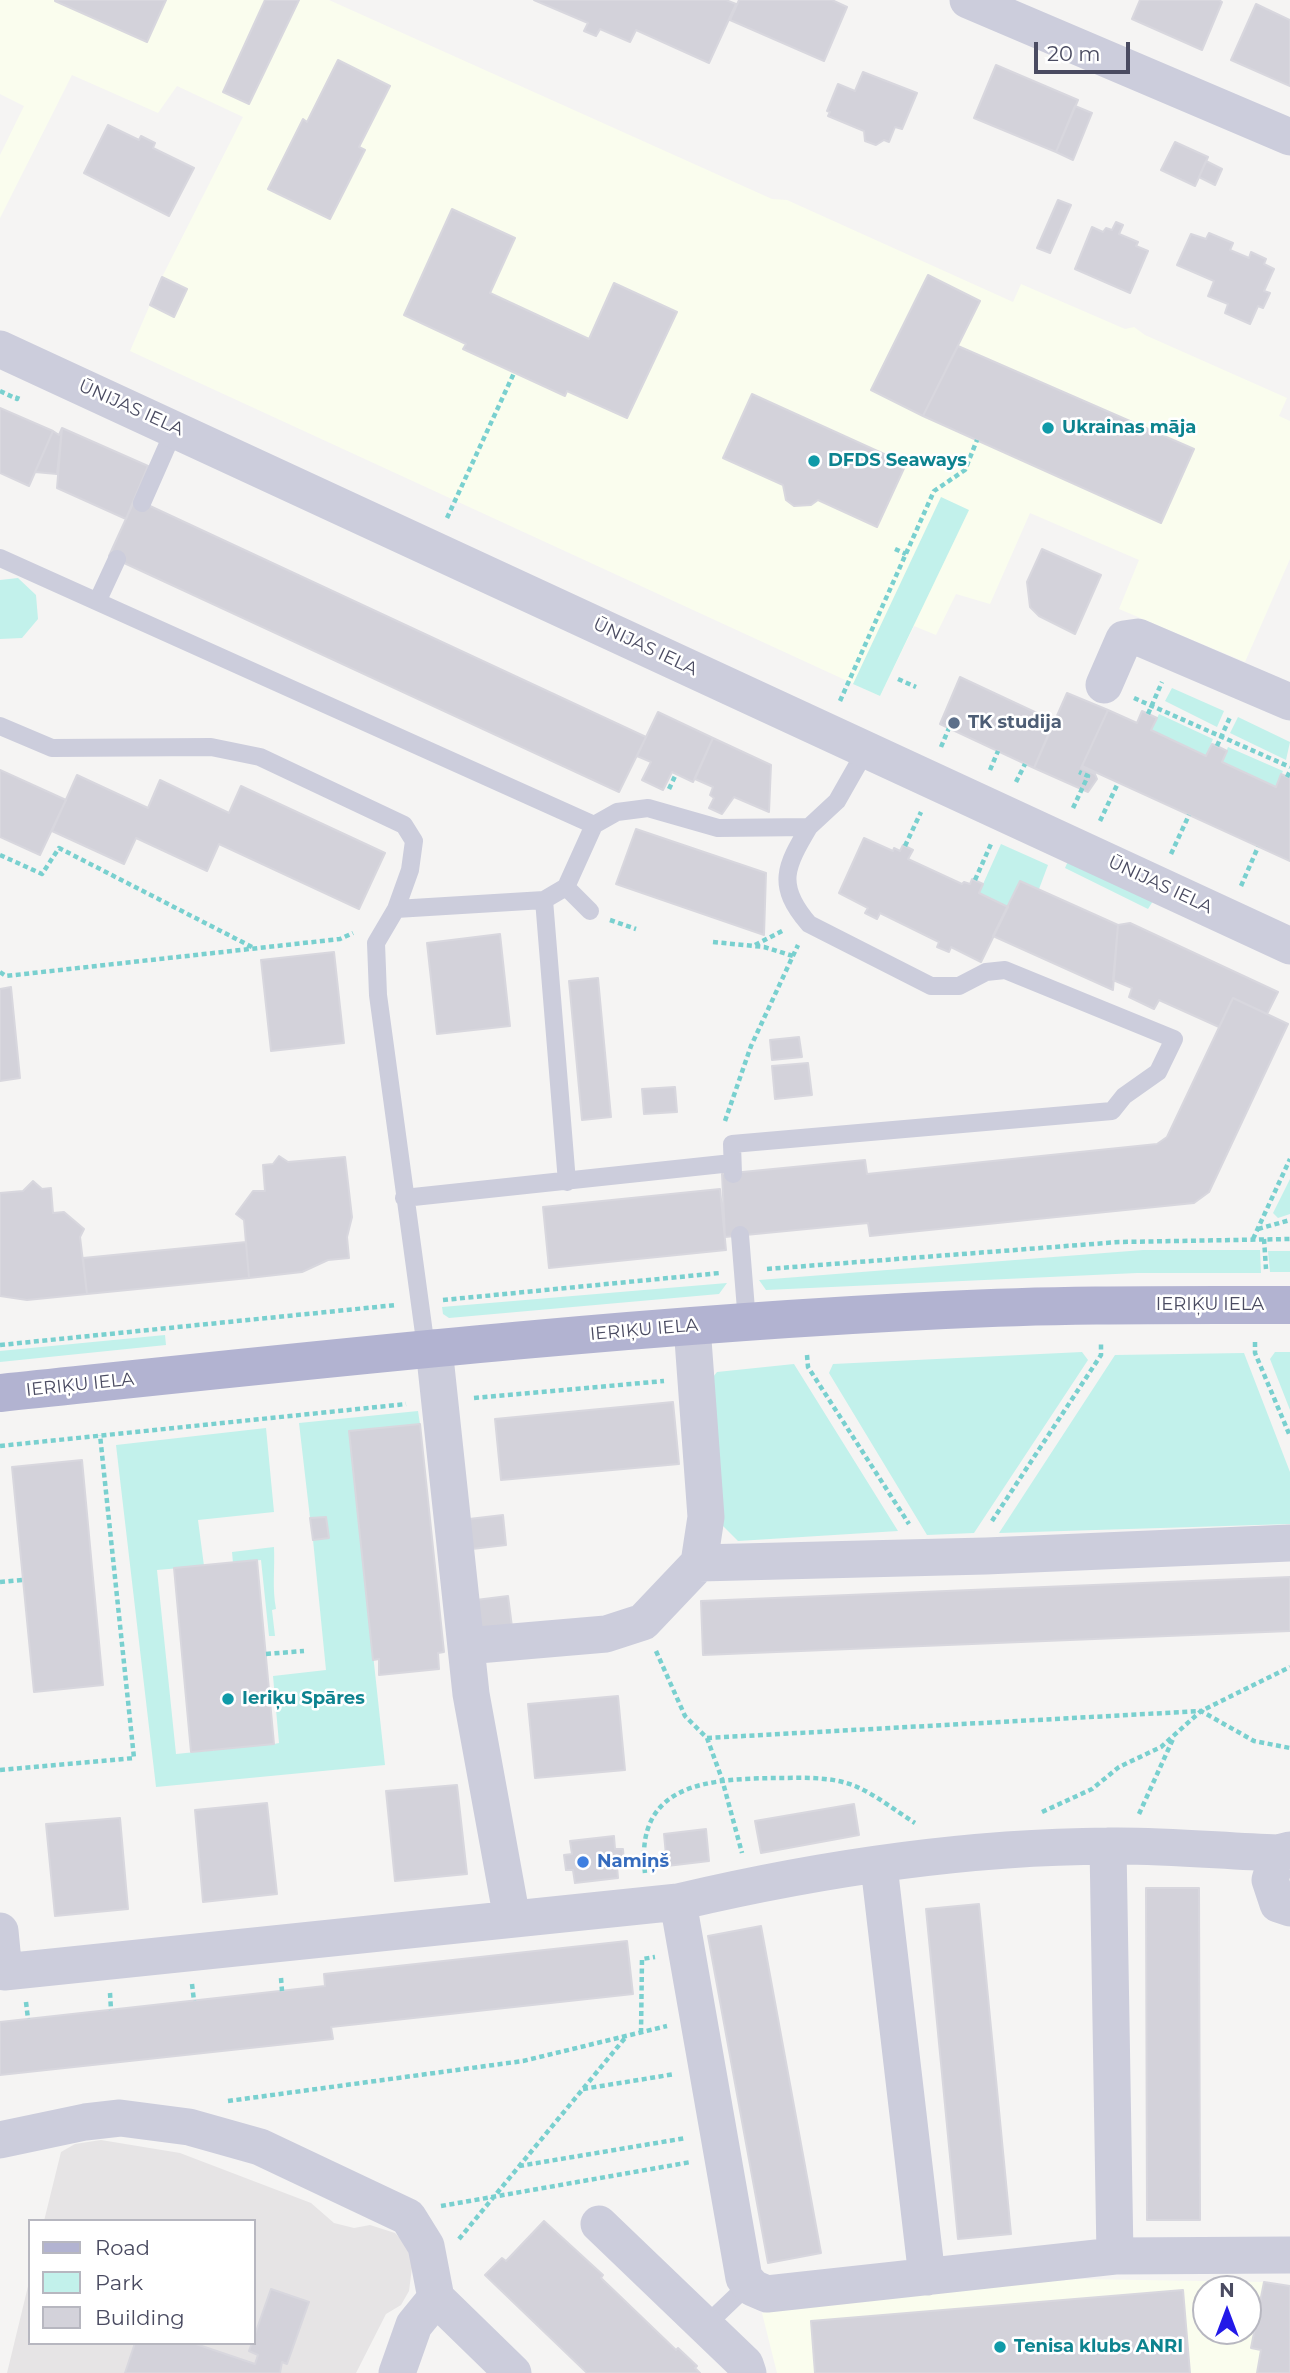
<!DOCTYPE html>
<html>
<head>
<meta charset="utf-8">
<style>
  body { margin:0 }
  #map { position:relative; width:1290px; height:2373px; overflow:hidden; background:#f5f4f3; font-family:Montserrat,sans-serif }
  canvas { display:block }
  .legend { position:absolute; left:28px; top:2219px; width:228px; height:126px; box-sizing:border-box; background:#fff; border:2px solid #b7b7c0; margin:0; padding:9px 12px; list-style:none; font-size:21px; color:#4a4b61 }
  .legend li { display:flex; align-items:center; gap:14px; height:35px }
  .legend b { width:35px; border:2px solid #b7b7c0 }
  .north { position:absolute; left:1192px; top:2275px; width:70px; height:70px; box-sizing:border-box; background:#fff; border:2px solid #b7b7c0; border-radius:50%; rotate:0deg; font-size:19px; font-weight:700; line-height:28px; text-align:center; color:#4a4b61 }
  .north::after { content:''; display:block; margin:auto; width:24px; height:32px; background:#2319e8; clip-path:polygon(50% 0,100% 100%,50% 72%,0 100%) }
  .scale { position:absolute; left:1034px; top:42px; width:96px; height:32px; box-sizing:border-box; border:4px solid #4a4b61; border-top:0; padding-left:9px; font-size:21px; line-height:24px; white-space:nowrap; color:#4a4b61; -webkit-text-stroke:5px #fff; paint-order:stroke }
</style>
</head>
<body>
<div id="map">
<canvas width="1290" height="2373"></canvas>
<ul class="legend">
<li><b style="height:9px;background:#b2b3d1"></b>Road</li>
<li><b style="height:19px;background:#c2f1eb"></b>Park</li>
<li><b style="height:19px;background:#d3d2da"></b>Building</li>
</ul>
<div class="north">N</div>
<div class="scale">20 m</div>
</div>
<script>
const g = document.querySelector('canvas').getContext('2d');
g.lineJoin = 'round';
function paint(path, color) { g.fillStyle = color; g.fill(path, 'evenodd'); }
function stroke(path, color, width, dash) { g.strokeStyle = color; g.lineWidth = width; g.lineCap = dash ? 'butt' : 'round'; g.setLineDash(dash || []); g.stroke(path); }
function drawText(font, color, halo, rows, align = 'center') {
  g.font = font + ' Montserrat,sans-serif'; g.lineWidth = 5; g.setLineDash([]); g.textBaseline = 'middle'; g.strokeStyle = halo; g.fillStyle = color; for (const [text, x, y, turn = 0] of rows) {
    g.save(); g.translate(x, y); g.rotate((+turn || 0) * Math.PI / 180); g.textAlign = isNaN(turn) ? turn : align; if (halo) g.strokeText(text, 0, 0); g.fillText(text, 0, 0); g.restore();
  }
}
paint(new Path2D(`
  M0,0h329l443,199 15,1 226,102 8,-18 104,45 9,-2 11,8 142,63 -8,18 11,5v138l-45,103 -126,-53 20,-49 -109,-47 -40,91 -34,-10 -20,41 -22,-9 -34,70 -750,-345 32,-74 81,-160 -66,-31 -19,27 -86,-38 -72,143v-63l24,-49 -24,-12z
  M1080,2279l184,3 26,4v87h-513l-15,-60 132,-19zM1206,2289h42v42h-42z`), '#fafdee');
paint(new Path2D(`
  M101,2140l79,13 131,50 23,20 20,5 16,-3 25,8 8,8 10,19 -4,31 -8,14 -15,9 -30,59h-349l23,-95v65h224v-122h-210l17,-69 14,-8z`), '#e6e4e5');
paint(new Path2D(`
  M941,497l28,13 -89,186 -27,-12z
  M18,578l18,17 2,24 -16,19 -22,1v-59z
  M1172,688l52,23 -7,16 -52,-26z
  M1159,714l54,25 -7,17 -55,-26z
  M1238,717l52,25 -4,18 -56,-27z
  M1228,747l55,24 -7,16 -54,-25z
  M1001,844l47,21 -9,24 -19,-8 -12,26 -29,-14z
  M1069,859l84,42 -5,8 -83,-41z
  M1290,1179v35l-12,4 -5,-5z
  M1143,1250h117l1,23h-124l-371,17 -7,-10z
  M1268,1251h22v21h-20z
  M727,1283l-8,11 -270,24 -6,-4 -1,-7z
  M165,1335l1,10 -166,17v-11z
  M1082,1352l6,8 -114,173 -47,2 -98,-162 4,-9z
  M1275,1352h15v58l-20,-51z
  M1244,1353l46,119v52l-291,9 116,-178z
  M794,1364l104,167 -160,10 -17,-17 -12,-142 8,-10z
  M418,1411l2,13 -71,8 36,333 -229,22 -40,-342 150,-17 8,84 -76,8 6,46 -47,4 19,184 98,-10 5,-1 -6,-67 53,-6 -13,-130 16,-2 -3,-21 -16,1 -11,-95z
  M274,1547c1,23 -2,40 2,62l-4,1 3,26h-6l-8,-76 -28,3 -1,-11z`), '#c2f1eb');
const building = new Path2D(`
  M166,0l-19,42 -92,-41v-1z
  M265,0h34l-50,104 -26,-12z
  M534,0h192l10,4 -27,59 -73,-33 -6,12 -30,-13 -4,7 -12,-5 4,-8z
  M739,0h93l15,7 -23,54 -94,-41z
  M1140,0h79l3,2 -20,48 -70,-31z
  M1256,4l34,16v66l-59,-26z
  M338,60l52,26 -31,61 6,3 -35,69 -62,-30 35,-70 4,3z
  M996,65l82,35 -22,52 -82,-34z
  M863,72l54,21 -15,36 -7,-2 -6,15 -5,-2 -8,5 -11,-4 -1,-10 -36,-15 2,-4 -3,-1 11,-27 17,7z
  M1075,106l17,7 -19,47 -17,-8z
  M108,125l31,15 2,-4 14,7 -2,5 41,20 -25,48 -85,-43z
  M1175,142l33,15 -13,29 -34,-16z
  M1206,161l16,8 -7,16 -16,-8z
  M1058,200l13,5 -21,48 -13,-5z
  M452,209l63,29 -25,55 99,46 25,-56 63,29 -50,106 -60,-27 -2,5 -102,-47 3,-5 -62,-29z
  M1116,222l7,3 -4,9 19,8 -2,4 12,5 -18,42 -55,-24 17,-42 11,5 3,-4 6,2z
  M1209,233l24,10 -3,7 19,8 2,-6 15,7 -2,5 10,5 -10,22 6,2 -7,15 -5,-2 -8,18 -25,-11 3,-9 -20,-8 6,-15 -37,-16 14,-31 15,5z
  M928,275l52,26 -57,115 -52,-26z
  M162,277l25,12 -13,28 -24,-12z
  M958,346l236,103 -33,74 -238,-107z
  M752,394l154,70 -29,63 -59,-27 -7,5 -17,1 -8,-6 -3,-15 -60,-27z
  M0,408l53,23 -24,55 -29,-13z
  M62,428l-5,46 -22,-2 18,-41 6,4z
  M62,428l86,38 -22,53 -69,-31z
  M135,499l511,238 -27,55 -510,-236z
  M1042,549l59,26 -26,59 -36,-18 -9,-9 -3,-25z
  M960,677l94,44 -20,47 -94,-44z
  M1067,693l41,17 -27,58 14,6 2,5 -9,13 -54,-24z
  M1108,710l29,13 5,-12 15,7 -6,12 55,26 6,-12 5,2 10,5 -5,11 54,25 5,-13 9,4v83l-208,-95z
  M658,712l55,26 -20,44 -21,-10 -9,18 -21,-10 9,-18 -14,-6z
  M713,738l58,27 -2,47 -35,-15 -12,17 -13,-6 5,-10 -4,-3 3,-8 -18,-8z
  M0,770l66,30 -26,55 -40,-18z
  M77,775l71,33 12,-28 69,33 12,-27 144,67 -26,56 -140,-65 -12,27 -71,-33 -12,26 -72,-33z
  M636,829l130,44 -2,62 -148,-51z
  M864,838l29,13 1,-3 6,3 3,-6 10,5 -5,9 54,25 2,-2 6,2 2,-5 11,5 -4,9 29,14 -27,55 -30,-15 -2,5 -12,-5 2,-5 -59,-29 -3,6 -12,-6 3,-5 -29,-15z
  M1020,881l98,44 -5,65 -120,-54z
  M1130,923l148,69 -11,22 -34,-16 -14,29 -60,-27 -5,9 -25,-12 3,-9 -19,-8 5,-55z
  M500,934l10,92 -73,8 -10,-91z
  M334,952l10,91 -73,8 -10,-91z
  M598,978l13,139 -29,3 -13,-139z
  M11,987l9,91 -20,3v-92z
  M1233,998l55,26 -79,168 -15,11 -324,33 -2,-13 -143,14 -3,-63 143,-14 2,14 290,-30 10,-7z
  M799,1037l3,20 -30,3 -2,-20z
  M808,1063l4,32 -37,4 -3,-33z
  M675,1087l2,25 -33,2 -2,-25z
  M279,1156l9,6 57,-5 7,60 -5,20 2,21 -21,2 -26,12 -53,6 -5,-58 -8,-6 17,-23h12l-2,-26 10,-1z
  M33,1181l9,8 9,-1 2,25 11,-1 20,17 -4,8 7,57 -60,6 -27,-4v-103l23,-2z
  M720,1189l6,61 -177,18 -6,-61z
  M246,1242l3,36 -162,16 -4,-36z
  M673,1402l6,62 -178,16 -6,-61z
  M420,1424l24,228 -6,1 1,16 -60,6v-16l-6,1 -24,-229z
  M82,1460l21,225 -69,7 -22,-225z
  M503,1515l3,30 -34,4 -3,-30z
  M326,1517l3,21 -16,2 -3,-22z
  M257,1560l17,184 -83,8 -17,-184z
  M1290,1577v54l-587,24 -2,-54z
  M508,1596l4,31 -32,4 -4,-31z
  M618,1696l7,74 -90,8 -7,-74z
  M457,1785l10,89 -72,7 -9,-90z
  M267,1803l10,91 -74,8 -8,-92z
  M854,1804l5,31 -98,18 -6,-32z
  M120,1818l8,91 -73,7 -9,-92z
  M706,1829l3,32 -42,5 -3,-32z
  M614,1836l1,13h8l1,15 -7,2 1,12 -43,5 -2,-13h-7l-2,-15 8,-1 -2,-13z
  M1146,1888h53l1,332h-53z
  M979,1904l32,330 -53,5 -32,-330z
  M761,1926l60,327 -53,10 -60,-327z
  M627,1941l6,53 -302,33 2,12 -333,36v-53l325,-36 -1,-12z
  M544,2221l59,54 -2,3 75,72 2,-2 19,18 -2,2 5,5h-113l-102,-98 17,-17 4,3z
  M1264,2282l26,4v87h-33l4,-23 -10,-2z
  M271,2289l38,13 -22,62 -5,-2 -2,11h-155l10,-30h58l62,21 3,-9 -9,-4z
  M1183,2290l7,83h-375l-4,-52z`);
paint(building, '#d3d2da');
stroke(building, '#d8d7de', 2);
stroke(new Path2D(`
  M0,391l17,8 2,-5
  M447,518l67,-145
  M895,549l11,5
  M898,679l18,8
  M1134,698l156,69
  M840,701l94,-210 31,-21 12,-30
  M1148,714l14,-32
  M1217,746l14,-31
  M941,747l8,-19
  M990,770l8,-19
  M1287,777l3,-6
  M1016,782l9,-18
  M669,789l7,-15
  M1073,808l15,-32 -9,-4
  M1100,821l18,-38
  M905,846l16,-34
  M1171,854l18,-39
  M0,855l42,19 17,-26 195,100
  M975,880l16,-36
  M1241,886l17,-39
  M610,920l26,9
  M713,942l51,5 29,9
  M755,945l29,-15
  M0,972l6,4 334,-37 13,-6
  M725,1121l26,-75 47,-101
  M1258,1229l32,-9
  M1253,1239l37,-80
  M1264,1239l2,30
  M767,1269l352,-27 171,-3
  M443,1300l277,-27
  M1255,1342v11l35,83
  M0,1345l396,-40
  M807,1355l1,12 101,157
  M474,1398l190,-17
  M0,1446l406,-42
  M992,1521l109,-166v-13
  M0,1582l23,-2
  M656,1651l29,65 22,22 15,41 20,74
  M266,1654l38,-3
  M707,1738l494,-27 53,30 36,7
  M0,1770l134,-12 -34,-323
  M1042,1812l50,-23 27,-22 42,-20 40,-36 89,-44
  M1139,1814l34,-75
  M645,1873c-11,-90 63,-94 131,-95 27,0 54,-2 79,8 21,9 41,25 60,37
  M281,1978l1,13
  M192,1984l2,17
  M110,1993l1,17
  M26,2002l2,17
  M641,2033l1,-74 13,-2
  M583,2089l92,-15
  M228,2101l295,-40 144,-35
  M519,2166l167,-28
  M441,2206l250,-44
  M459,2239l166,-201`), '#79d0cf', 4.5, [5, 3.5]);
stroke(new Path2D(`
  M142,503l33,-75
  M0,558l594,267
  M98,600l19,-41
  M0,726l52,22 159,-1 49,10 144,68 10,16 -4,29 -14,39 -20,34 2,52 48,353
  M566,887l24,24
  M544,900l23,282
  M396,909l148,-9 22,-13 28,-62 23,-13 31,-4 70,20 91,-1 28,-26 29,-51
  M733,1174l-1,-30 380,-33 12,-15 34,-24 16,-33 -169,-69 -19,2 -27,14h-28l-122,-62c-34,-39 -23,-58 0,-97
  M404,1198l328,-35
  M740,1235l7,87
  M705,2326l44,-42`), '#cccddc', 18);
stroke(new Path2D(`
  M968,0l322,137
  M0,349l1290,597
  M1104,685l20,-46 14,-2 152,65
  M434,1348l37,346 41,225
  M699,1563l287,-7 304,-13
  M466,1646l140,-12 37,-12 56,-59 7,-46 -14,-191
  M1108,1846l7,410
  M1278,1853l-8,27 8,24 12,4
  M879,1866l48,411
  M678,1902l66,376 9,10 14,6 348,-38 175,-1
  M0,1931l4,41 674,-70c140,-33 287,-55 430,-56 56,-1 113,5 170,7l12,-3
  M0,2140l85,-18 35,-4 69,9 71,20 148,70 18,29 10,52 77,75
  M599,2224l146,140 3,9
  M397,2373l17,-48 22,-27`), '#cccddc', 37);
stroke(new Path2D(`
  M0,1393c315,-33 629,-68 945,-83 115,-6 230,-5 345,-5`), '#b2b3d1', 38);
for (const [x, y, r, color] of [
  [1048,428,7,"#0f9aa8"],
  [814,461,7,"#0f9aa8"],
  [954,723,7,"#5c6f8a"],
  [228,1699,7,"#0f9aa8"],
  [583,1862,7,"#3f7fe0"],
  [1000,2347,7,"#0f9aa8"]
]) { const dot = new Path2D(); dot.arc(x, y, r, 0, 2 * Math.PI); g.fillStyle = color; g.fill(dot); stroke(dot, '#fff', 2.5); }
drawText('18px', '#4a4b61', '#fff', [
  ["ŪNIJAS IELA",131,408,24],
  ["ŪNIJAS IELA",645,647,25],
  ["ŪNIJAS IELA",1160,885,25],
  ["IERIĶU IELA",1210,1305],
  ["IERIĶU IELA",644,1330,-5],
  ["IERIĶU IELA",80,1385,-6]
]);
drawText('bold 18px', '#0d838f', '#fff', [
  ["Ukrainas māja",1062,428],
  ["DFDS Seaways",828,461],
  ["Ieriķu Spāres",242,1699],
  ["Tenisa klubs ANRI",1014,2347]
], 'left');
drawText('bold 18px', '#4e5e75', '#fff', [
  ["TK studija",968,723]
], 'left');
drawText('bold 18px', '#366cbe', '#fff', [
  ["Namiņš",597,1862]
], 'left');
</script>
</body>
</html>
